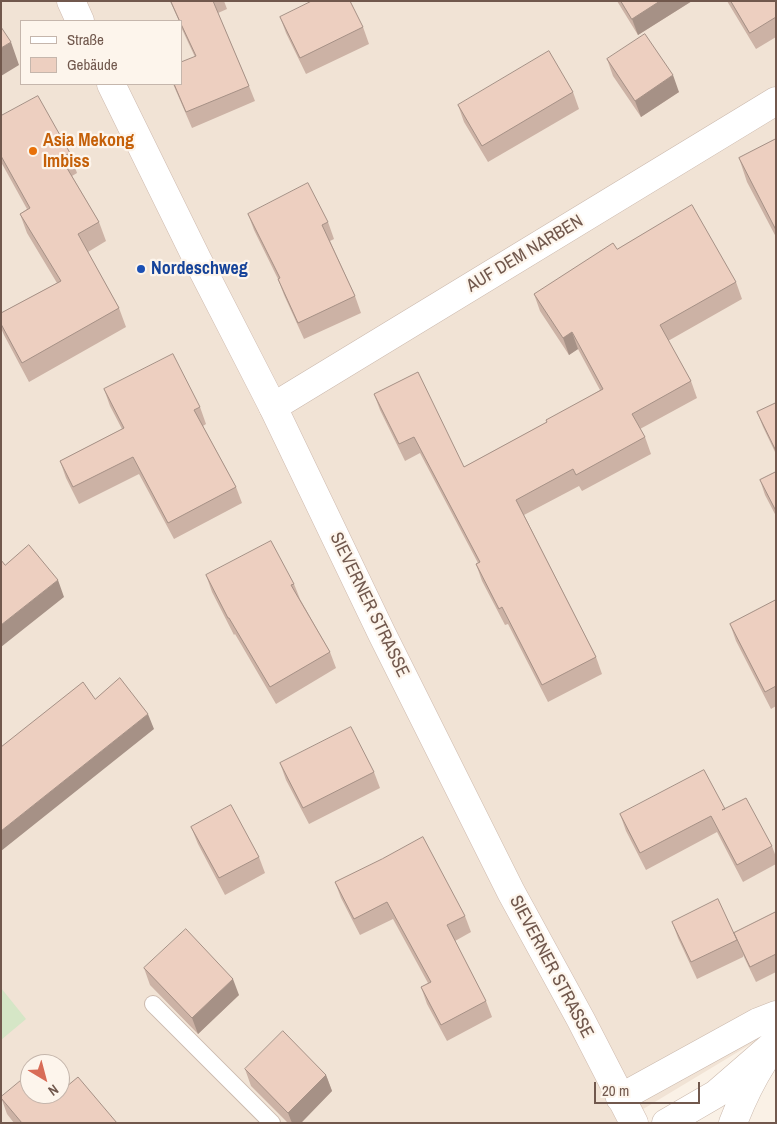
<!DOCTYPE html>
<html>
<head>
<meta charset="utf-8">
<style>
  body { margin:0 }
  #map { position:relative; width:777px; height:1124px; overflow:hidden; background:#faf1e6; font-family:"Archivo Narrow",sans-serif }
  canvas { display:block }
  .frame { position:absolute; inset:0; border:2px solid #71584d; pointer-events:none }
  .legend { position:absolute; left:20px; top:20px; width:162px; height:65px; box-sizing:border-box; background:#fdf5ec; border:1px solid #c5b6ac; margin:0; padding:6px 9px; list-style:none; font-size:15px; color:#71584d }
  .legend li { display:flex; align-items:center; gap:10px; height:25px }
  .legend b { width:25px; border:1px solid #c5b6ac }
  .north { position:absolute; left:20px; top:1054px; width:50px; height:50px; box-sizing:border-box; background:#fdf5ec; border:1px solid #c5b6ac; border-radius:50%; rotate:143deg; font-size:14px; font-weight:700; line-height:20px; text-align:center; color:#71584d }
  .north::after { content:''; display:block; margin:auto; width:18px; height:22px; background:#d86c57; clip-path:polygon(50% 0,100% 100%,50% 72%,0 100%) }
  .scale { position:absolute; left:594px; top:1082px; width:106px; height:22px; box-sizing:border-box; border:2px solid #71584d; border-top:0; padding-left:6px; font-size:15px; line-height:18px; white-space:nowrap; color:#71584d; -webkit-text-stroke:4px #fdf5ec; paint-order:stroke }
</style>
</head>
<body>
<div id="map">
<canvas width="777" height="1124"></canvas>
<div class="frame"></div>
<ul class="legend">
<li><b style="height:6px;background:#fff"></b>Straße</li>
<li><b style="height:14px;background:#edcfc0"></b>Gebäude</li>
</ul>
<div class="north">N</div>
<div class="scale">20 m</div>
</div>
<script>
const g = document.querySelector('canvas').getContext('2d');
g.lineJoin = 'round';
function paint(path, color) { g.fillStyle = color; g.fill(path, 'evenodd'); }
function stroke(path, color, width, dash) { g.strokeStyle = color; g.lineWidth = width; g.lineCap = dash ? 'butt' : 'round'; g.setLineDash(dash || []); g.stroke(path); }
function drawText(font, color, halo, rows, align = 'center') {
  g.font = font + ' "Archivo Narrow",sans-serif'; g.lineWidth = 4.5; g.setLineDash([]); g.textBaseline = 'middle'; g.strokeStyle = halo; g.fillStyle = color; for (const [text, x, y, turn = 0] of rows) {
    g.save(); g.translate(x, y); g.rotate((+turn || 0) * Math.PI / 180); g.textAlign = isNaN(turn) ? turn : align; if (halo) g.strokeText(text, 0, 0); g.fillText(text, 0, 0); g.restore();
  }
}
paint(new Path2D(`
  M1,1h775v1028l-156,94h-619zM21,21h160v63h-160zM30,1064h30v30h-30z`), '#f1e3d5');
paint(new Path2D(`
  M1,988l25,31 -25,21z`), '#d5e6c6');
const lane = new Path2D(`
  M153,1004l119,119`);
const street = new Path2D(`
  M273,407l503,-306
  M620,1098l138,-76 18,-7
  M666,1123l50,-29 60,-52
  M733,1123c8,-21 18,-42 30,-61`);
const secondary = new Path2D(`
  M71,1l9,20
  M111,84l86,175 76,148 109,227 129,258 70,128 53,103`);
stroke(lane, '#cbb9ad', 18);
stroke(street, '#cbb9ad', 29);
stroke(secondary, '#cfbaae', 29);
stroke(lane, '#fff', 16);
stroke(street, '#fff', 28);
stroke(secondary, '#fff', 28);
paint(new Path2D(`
  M170,1h54l3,8 -9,4 31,73 6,15 -63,27 -19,-44h8l14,-27 -14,-30v-6h-2z
  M617,1h75l-54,34z
  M727,1h49v36l-20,12z
  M280,17l83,10 6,17 -63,30 -20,-41z
  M607,59l72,33 -38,25 -28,-41z
  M573,92l6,17 -91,53 -24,-40 -6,-17z
  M1,116l69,37 7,20 -5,3 27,46 7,19 -18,11 31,56 7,19 -97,55 -25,-47 -3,-7v-15l56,-30 -30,-50 -7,-19 7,-5 -26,-47z
  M776,139v98l-29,-55 -8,-24z
  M248,214l80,8 6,17 -4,2 25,55 6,17 -57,26 -20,-44 -6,-16 -24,-49z
  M617,249l119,33 6,17 -74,42 23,40 6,17 -57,31 5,8 6,17 -69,37 -3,-5 -55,29 72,142 6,17 -54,28 -40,-78 -3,1 -23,-44 -6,-17 2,-1 -58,-110 -15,8 -25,-51 -6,-16 90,73 83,-45 53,-32 -22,-41 -9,6 -29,-44 -6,-17z
  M104,389l96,18 6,17 -3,2 33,61 6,16 -68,36 -35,-65 -60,30 -13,-26 -6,-17 62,-32 -12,-23z
  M776,403v51l-13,-27 -6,-15z
  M776,472v44l-11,-21 -5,-15z
  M206,575l88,9 6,15 30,53 6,16 -60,36 -41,-70 -1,1 -22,-43z
  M776,600v106l-5,3 -35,-68 -6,-17z
  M280,763l94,9 6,16 -71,36 -23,-44z
  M725,809l47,37 4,11v7l-33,18 -26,-50 -71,38 -20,-39 -6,-17z
  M191,827l68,30 6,16 -40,22 -27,-51z
  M335,882l130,34 6,16 -16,9 31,60 6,16 -45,24 -20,-37 -6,-17 7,-4 -35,-64 -33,16 -19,-37z
  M776,912v60l-20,10 -13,-27v2l-46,22 -19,-41 -6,-16 62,11z
  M144,968l95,27 -41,39 -48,-49z
  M245,1069l81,6 6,16 -31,32h-13l-37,-37z
  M30,1094l87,29h-103l-7,-9 -6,-17z`), '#ccb2a5');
paint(new Path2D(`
  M660,1h32l-54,34 -6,-16z
  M11,42l8,23 -18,11v-28z
  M673,75l6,17 -38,25 -6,-16z
  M572,332l6,17 -9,6 -6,-17z
  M58,580l6,17 -63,50v-22z
  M148,714l6,15 -153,122v-20z
  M233,979l6,16 -41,39 -6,-16z
  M326,1075l6,16 -31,32h-9l-4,-10z`), '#a69186');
const building = new Path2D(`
  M171,1h42l36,85 -63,26 -12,-28h7v-22l15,-6 -15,-32v-3h-1z
  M312,1h38l13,26 -63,31 -20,-41z
  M621,1h39l-28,18z
  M731,1h45v16l-26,16z
  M1,27l10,15 -10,6z
  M645,34l28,41 -38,26 -28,-42z
  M549,51l24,41 -91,54 -24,-41z
  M38,96l32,57 -9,5 38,64 -21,12 41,74 -97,55 -21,-39v-11l60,-32 -41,-67 10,-6 -29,-52v-40z
  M776,139v91l-37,-72z
  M308,183l20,39 -6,3 33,71 -57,27 -20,-44 2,-1 -32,-64z
  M692,205l44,77 -76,43 31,56 -59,33 13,23 -69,38 -3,-6 -57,31 80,157 -54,28 -40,-78 -3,2 -23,-45 4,-2 -66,-125 -15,7 -25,-50 44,-22 46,95 83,-45 -1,-2 57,-31 -31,-57 -9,6 -29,-44 79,-51 4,6z
  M173,354l27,53 -6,3 42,77 -68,36 -35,-66 -60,30 -13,-26 64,-33 -20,-39z
  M776,403v48l-19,-39z
  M776,472v39l-16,-31z
  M271,541l23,43 -3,1 39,67 -60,35 -41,-69h-1l-22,-43z
  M29,545l29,35 -57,45v-65l4,5z
  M776,600v86l-11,6 -35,-68z
  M120,678l28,36 -147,117v-84l82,-65 12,17z
  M351,727l23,45 -71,36 -23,-45z
  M704,770l21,39 -3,1 24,-12 26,48 -35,19 -26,-49 -71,37 -20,-39z
  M231,805l28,52 -40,21 -28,-51z
  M423,837l42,79 -18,9 39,76 -45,24 -20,-38 10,-5 -44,-80 -33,17 -19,-37 47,-23z
  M718,899l19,41 -46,22 -19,-40z
  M776,912v42l-26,13 -16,-34z
  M186,929l47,50 -41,39 -48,-50z
  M283,1031l43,44 -38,38 -43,-44z
  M30,1073v21h30v-2l18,-15 39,46h-95l-21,-25v-1z`);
paint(building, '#edcfc0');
stroke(building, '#a69186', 1);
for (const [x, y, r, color] of [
  [33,151,5,"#e8710a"],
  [141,269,5,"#1a4fb4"]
]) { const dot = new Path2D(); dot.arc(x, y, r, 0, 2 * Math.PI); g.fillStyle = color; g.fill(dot); stroke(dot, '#fdf5ec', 2); }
drawText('bold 18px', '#c56008', '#fdf5ec', [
  ["Asia Mekong",43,141],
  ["Imbiss",43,162]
], 'left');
drawText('18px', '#71584d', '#fdf5ec', [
  ["AUF DEM NARBEN",525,254,-31],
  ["SIEVERNER STRASSE",369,605,64],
  ["SIEVERNER STRASSE",551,967,62]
]);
drawText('bold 18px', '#164399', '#fdf5ec', [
  ["Nordeschweg",151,269]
], 'left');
</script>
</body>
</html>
